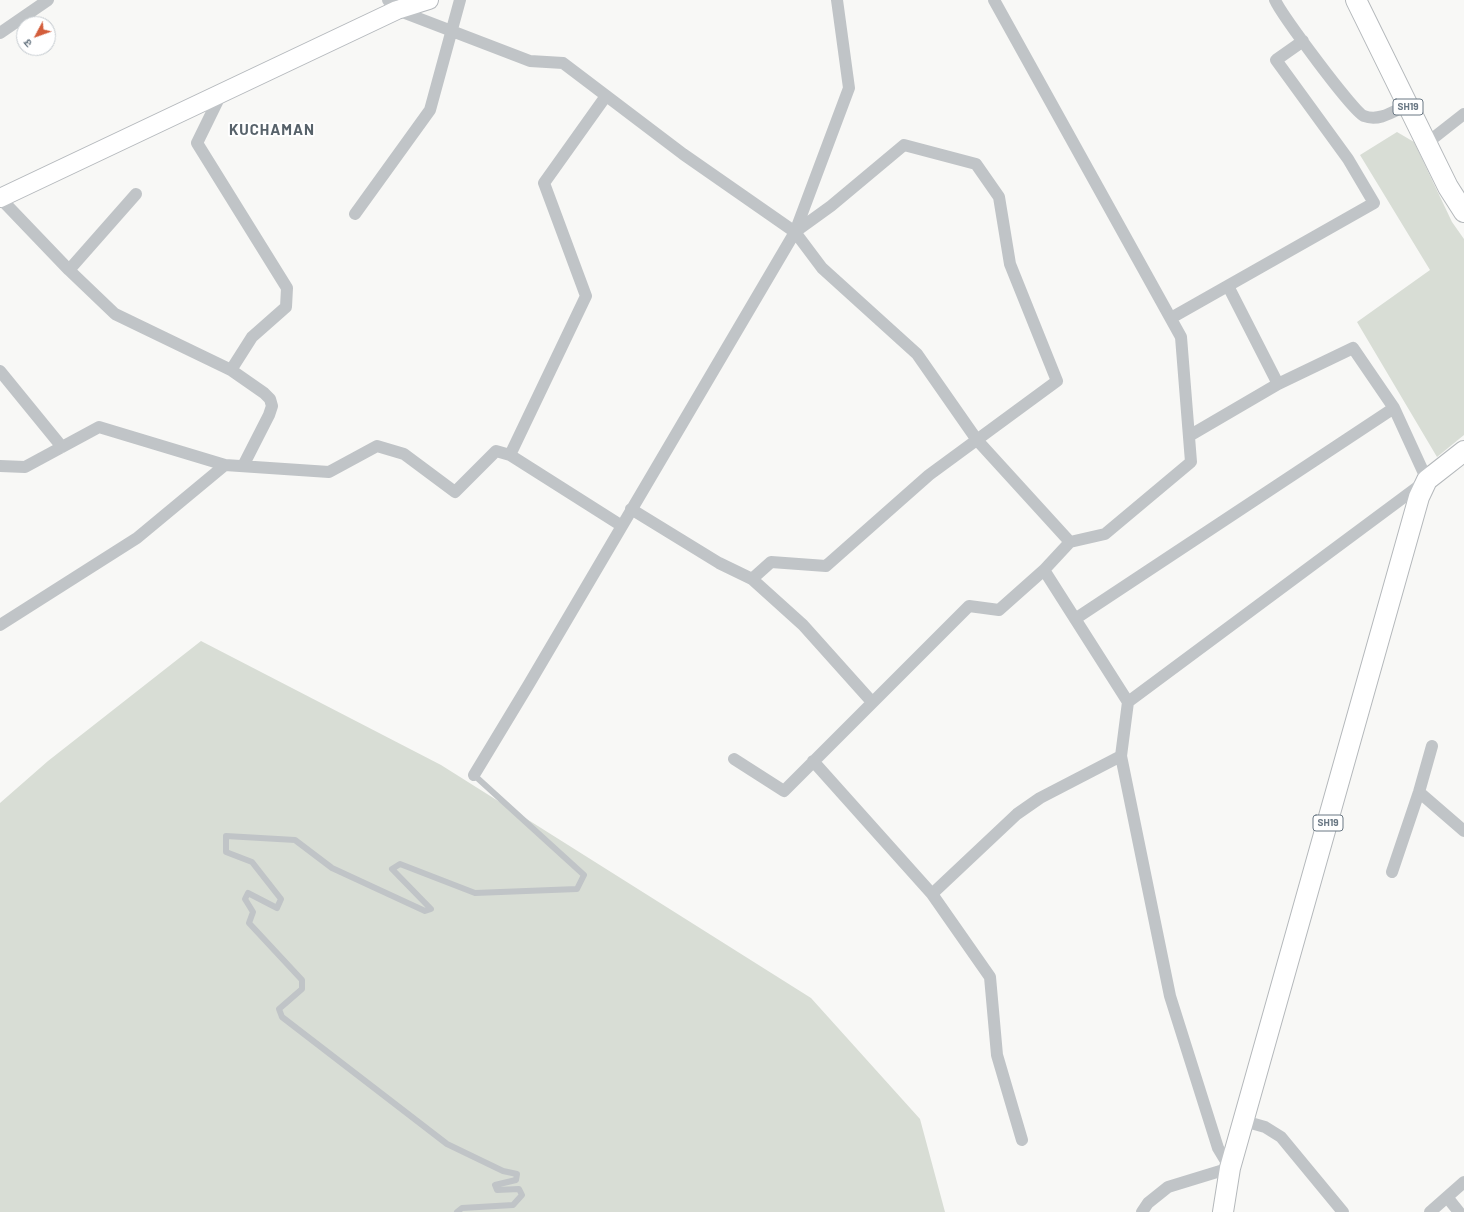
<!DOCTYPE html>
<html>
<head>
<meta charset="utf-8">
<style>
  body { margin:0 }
  #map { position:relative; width:1464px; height:1212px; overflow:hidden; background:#f8f8f6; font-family:Barlow,"Noto Sans Devanagari",sans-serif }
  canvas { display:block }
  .north { position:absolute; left:16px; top:16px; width:40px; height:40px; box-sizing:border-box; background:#fff; border:1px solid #c3c9ce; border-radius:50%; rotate:229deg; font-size:11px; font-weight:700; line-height:16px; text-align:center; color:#6a7884 }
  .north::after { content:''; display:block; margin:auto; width:14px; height:18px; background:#d35d3b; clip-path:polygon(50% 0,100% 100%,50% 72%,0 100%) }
</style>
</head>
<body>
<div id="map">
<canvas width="1464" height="1212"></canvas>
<div class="north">उ</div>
</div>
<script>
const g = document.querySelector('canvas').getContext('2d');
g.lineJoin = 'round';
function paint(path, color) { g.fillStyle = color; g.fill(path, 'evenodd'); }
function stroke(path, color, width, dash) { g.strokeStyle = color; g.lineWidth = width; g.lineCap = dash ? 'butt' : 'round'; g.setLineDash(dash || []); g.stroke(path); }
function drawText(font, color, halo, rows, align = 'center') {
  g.font = font + ' Barlow,sans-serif'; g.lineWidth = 4; g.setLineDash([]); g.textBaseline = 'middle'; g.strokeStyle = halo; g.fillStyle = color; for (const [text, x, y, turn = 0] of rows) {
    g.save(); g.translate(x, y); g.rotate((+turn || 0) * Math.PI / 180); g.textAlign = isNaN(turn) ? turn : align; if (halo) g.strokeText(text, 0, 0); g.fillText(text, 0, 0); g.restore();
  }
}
paint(new Path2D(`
  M1397,132l17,10 38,80 12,17v196l-27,22 -80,-135 73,-52 -70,-115z
  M201,641l240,124 370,233 109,121 25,93h-945v-409l48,-42z`), '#d8ddd5');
const secondary = new Path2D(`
  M0,198l397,-188 32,-10`);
const primary = new Path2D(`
  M1356,0l92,187 16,25
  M1223,1212l7,-44 189,-671 8,-17 37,-29`);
stroke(secondary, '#b5b9bd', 20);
stroke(primary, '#b4b8bb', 22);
stroke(new Path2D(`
  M457,1212l5,-4 51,-3 9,-10 -3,-6 -22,1 -2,-5 21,-5 1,-6 -14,-3 -56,-27 -165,-127 -3,-8 23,-20v-9l-53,-57 4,-11 -8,-13 3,-6 29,15 4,-9 -29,-37 -26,-10v-16l69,4 37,28 93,43 6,-2 -39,-40 8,-5 75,29 102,-4 7,-14 -110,-100`), '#c0c4c7', 6);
stroke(new Path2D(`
  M388,0l9,10 133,51 33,2 120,91 112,78 27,36 95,86 60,86 93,102
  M1275,0c6,14 79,113 89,116 15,6 30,-5 43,-11
  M0,33l48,-33
  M221,94l-24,49 90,145 -1,19 -34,30 -21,33
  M1427,143l37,-29
  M0,198l69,72 46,44 116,56 33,23 6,6 2,7 -3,9 -26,51
  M355,214l75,-104 30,-110
  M69,270l67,-76
  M1228,286l50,98
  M1171,318l203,-115 -26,-44 -72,-99 27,-19
  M0,371l62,76
  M510,455l76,-159 -42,-113 62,-87
  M0,466l25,1 74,-40 126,38 104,7 48,-26 27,8 51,38 41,-41 14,4 112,71
  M631,509l88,54 33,16 19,-17 55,4 103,-91 128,-94 -47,-117 -11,-67 -23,-33 -72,-19 -73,61 -36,26
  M1044,570l84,132 -7,54 49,240 48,152 12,20 -62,19 -20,16 -6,9
  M752,579l51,46 69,77
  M1075,619l319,-211
  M0,625l137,-87 88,-73
  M1128,702l299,-222 -33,-72 -41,-60 -75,36 -89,52
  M734,759l50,32 185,-185 30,4 45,-40 26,-28 35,-8 86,-72 -10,-125 -187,-337
  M813,761l119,133 58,83 7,78 25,85
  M474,775l55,-91 266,-452 54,-144 -12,-88
  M1419,792l45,39
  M1392,872l27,-80 13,-46
  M932,894l85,-80 23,-16 81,-42
  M1244,1121l21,6 16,10 62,75
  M1447,1197l12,15
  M1430,1212l34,-30`), '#c0c4c7', 12);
stroke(secondary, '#fff', 18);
stroke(primary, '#fff', 20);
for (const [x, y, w] of [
  [1408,107,30],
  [1328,823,30]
]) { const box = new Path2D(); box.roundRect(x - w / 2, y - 8, w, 16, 3); g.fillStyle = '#fff'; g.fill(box); stroke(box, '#6a7884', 1); }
drawText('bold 10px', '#6a7884', null, [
  ["SH19",1408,107],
  ["SH19",1328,823]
]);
g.letterSpacing = '1px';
drawText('bold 15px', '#57626a', '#fff', [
  ["KUCHAMAN",272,130]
]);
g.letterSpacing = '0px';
</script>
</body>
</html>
